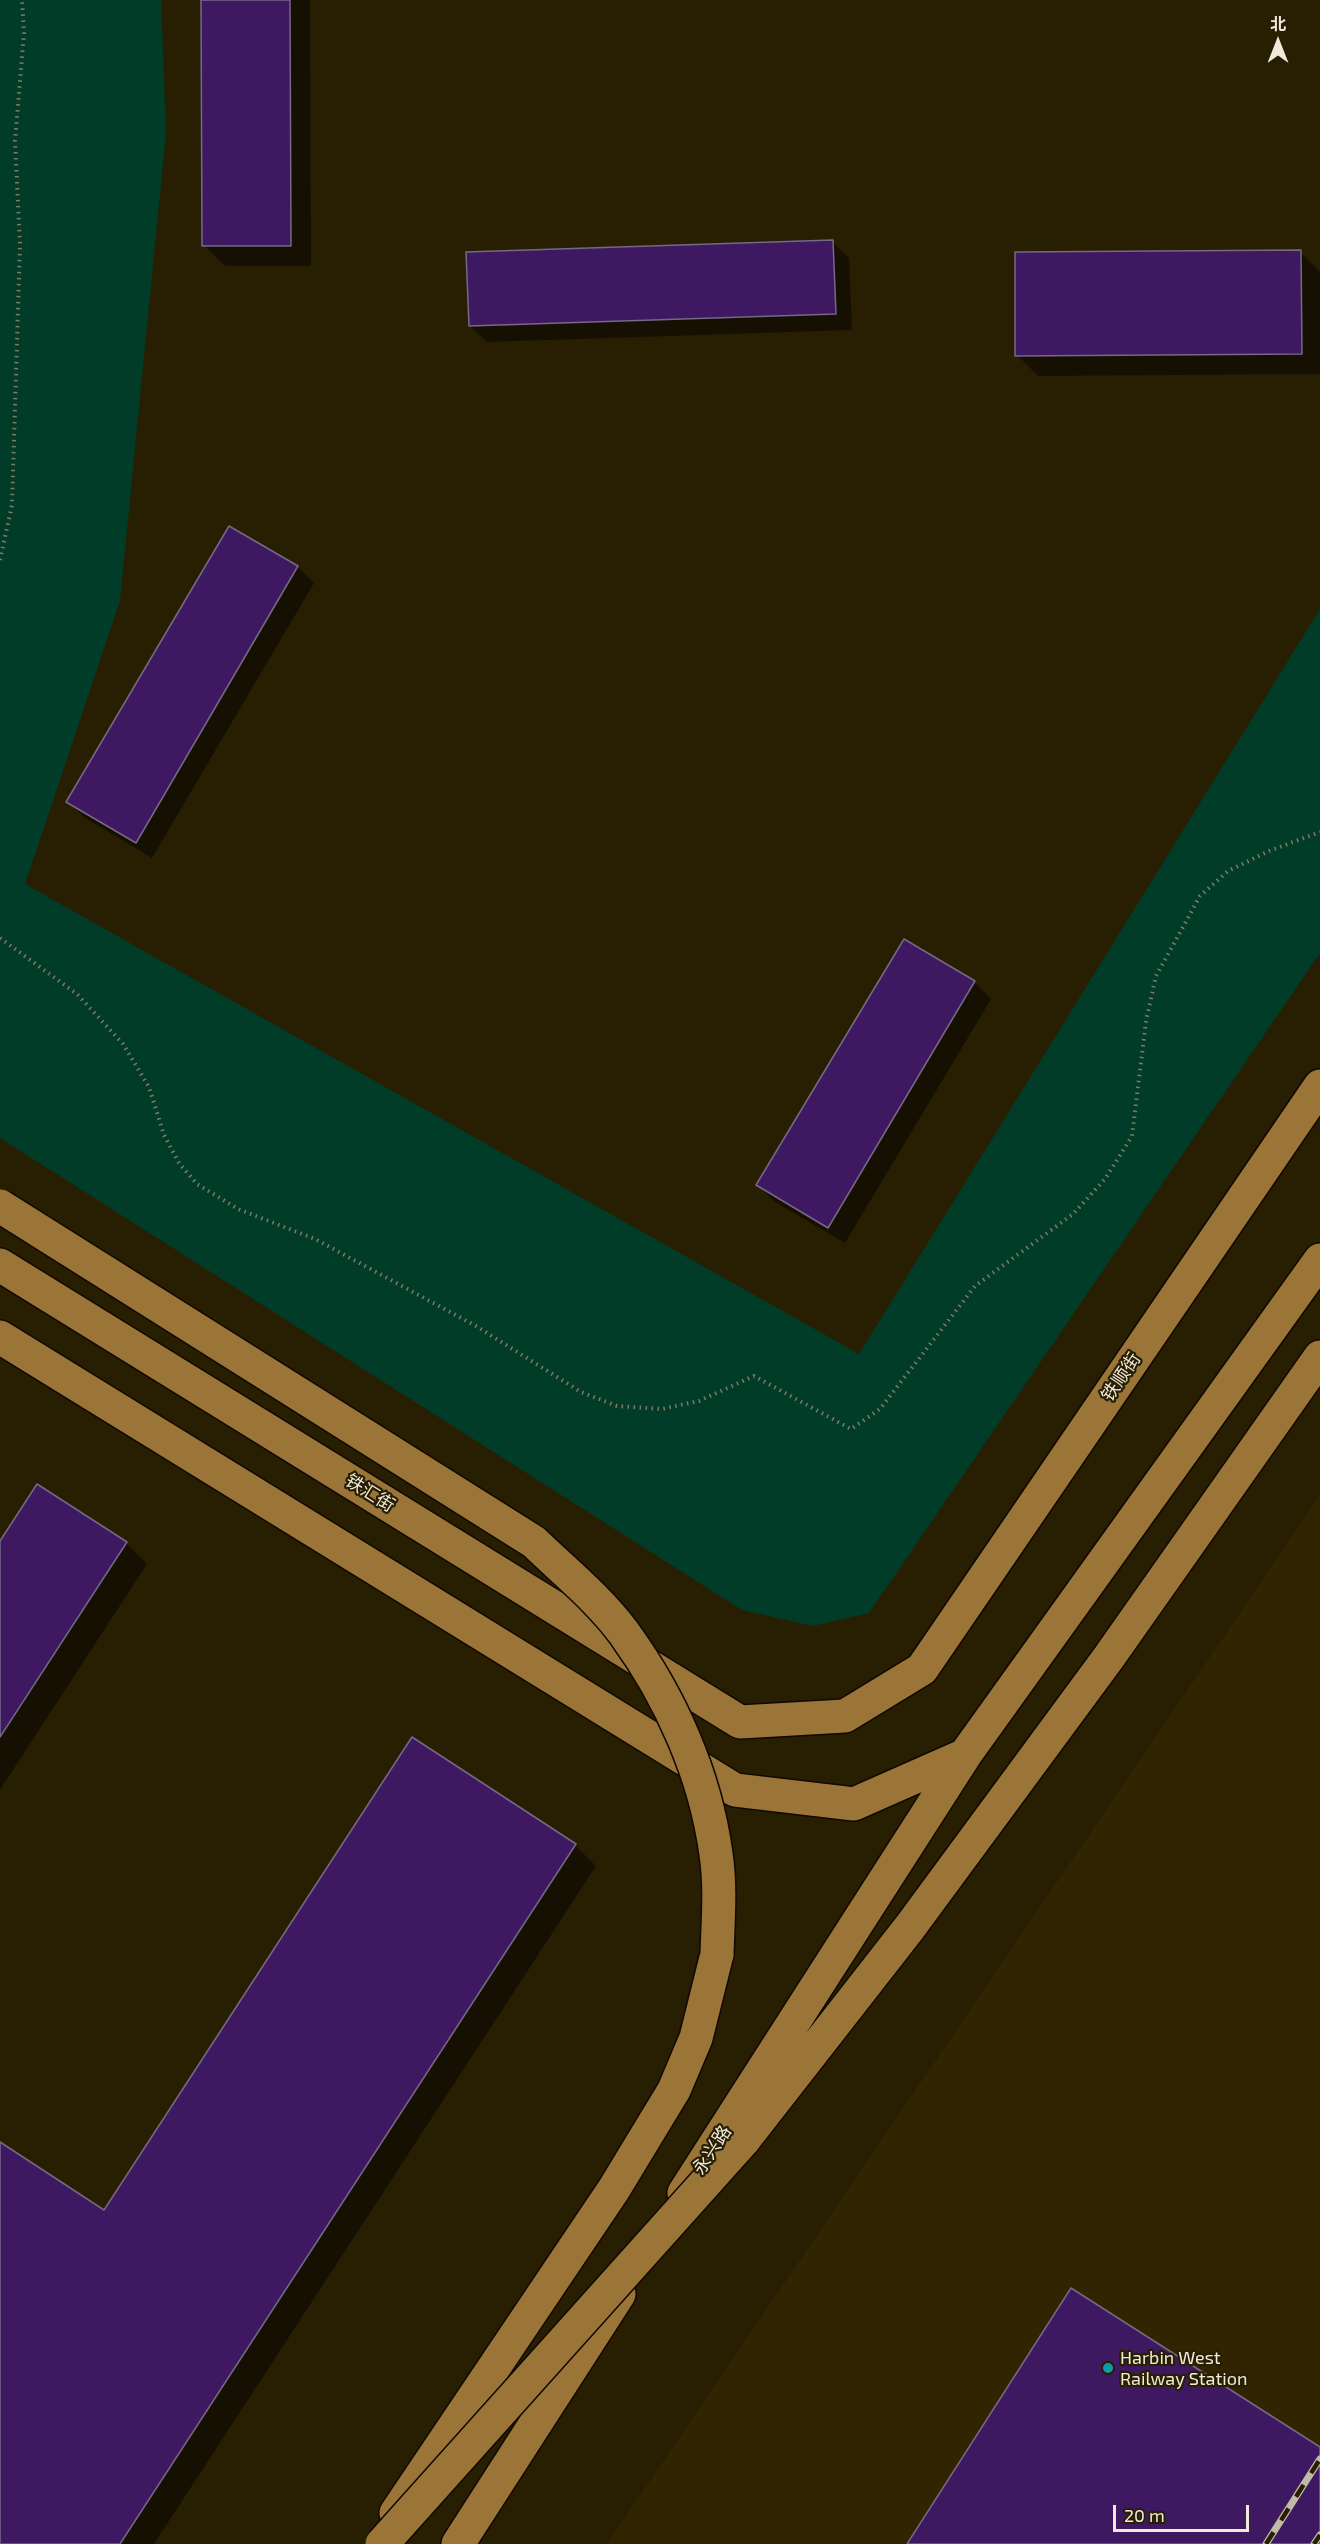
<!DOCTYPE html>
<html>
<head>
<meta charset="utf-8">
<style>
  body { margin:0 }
  #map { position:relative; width:1320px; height:2544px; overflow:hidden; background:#281f03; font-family:"Exo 2","Noto Sans SC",sans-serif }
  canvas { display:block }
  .north { position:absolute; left:1248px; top:12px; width:60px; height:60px; -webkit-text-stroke:4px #281f03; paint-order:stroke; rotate:0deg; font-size:16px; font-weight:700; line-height:24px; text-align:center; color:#efead9 }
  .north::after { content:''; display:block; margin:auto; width:21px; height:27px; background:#efead9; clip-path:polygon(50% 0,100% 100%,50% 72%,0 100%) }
  .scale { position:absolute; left:1113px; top:2505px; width:136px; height:27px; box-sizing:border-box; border:3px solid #efead9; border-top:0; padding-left:8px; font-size:18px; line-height:21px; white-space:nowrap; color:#efead9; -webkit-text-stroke:4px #281f03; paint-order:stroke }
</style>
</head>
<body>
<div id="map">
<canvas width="1320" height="2544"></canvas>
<div class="north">北</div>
<div class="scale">20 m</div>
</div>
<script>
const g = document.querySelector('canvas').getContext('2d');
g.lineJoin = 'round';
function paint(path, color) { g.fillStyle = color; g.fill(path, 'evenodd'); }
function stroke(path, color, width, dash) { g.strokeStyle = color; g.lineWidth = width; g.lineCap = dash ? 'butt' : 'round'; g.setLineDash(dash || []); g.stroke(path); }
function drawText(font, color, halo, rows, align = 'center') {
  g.font = font + ' "Exo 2","Noto Sans SC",sans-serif'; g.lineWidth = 4.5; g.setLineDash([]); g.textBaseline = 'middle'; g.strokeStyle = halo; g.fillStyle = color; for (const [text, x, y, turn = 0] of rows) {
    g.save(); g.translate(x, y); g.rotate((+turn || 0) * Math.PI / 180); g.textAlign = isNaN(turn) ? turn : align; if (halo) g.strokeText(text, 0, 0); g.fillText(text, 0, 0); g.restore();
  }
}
paint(new Path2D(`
  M1320,1495v1049h-713z`), '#302500');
paint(new Path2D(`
  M0,0h161l5,133 -46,468 -95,283 834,470 461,-745v344l-451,660 -56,13 -71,-16 -742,-472z`), '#003c28');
paint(new Path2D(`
  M203,0h107l1,266h-86l-21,-21z
  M832,242l17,16 3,72 -365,12 -17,-16z
  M1300,252l20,20v102l-282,2 -21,-21z
  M230,528l68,39 16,16 -162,275 -67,-40 -17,-16z
  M904,941l70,41 17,17 -146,244 -70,-41 -17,-17z
  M126,1543l21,21 -147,226v-246z
  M575,1845l21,21 -442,678h-154v-400l105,68z`), '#0007');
const building = new Path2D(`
  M201,0h89l1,246h-89z
  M833,240l3,74 -367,12 -3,-74z
  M1301,250l1,104 -287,2v-104z
  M229,526l69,40 -162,277 -70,-41z
  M904,939l71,42 -147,247 -72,-43z
  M37,1484l90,58 -127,195v-196z
  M412,1737l164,107 -456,700h-120v-402l104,68z
  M1071,2288l249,159v97h-413z`);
paint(building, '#3e1962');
stroke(building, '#756985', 1.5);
const major = new Path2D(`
  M0,1265l740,457 105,-6 77,-47 398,-583
  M0,1337l735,453 119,14 111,-49
  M743,2141l167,-214 199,-270 211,-300
  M684,2193l281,-438 355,-495
  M396,2513l218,-324 60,-99 22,-52 21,-84
  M458,2544l161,-250`);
stroke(major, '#100900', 36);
stroke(new Path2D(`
  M0,560l12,-55 8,-261 -5,-103 9,-108 -2,-33
  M0,938l77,56 46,50 26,43 15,48 15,28 18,21 41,25 77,30 161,87 105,66 36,14 45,3 37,-8 55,-25 97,53 29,-20 95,-123 98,-72 32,-35 27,-43 14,-115 10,-45 44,-80 28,-25 41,-20 51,-19`), '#817a63', 4, [1.5, 4.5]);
stroke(major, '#9b7537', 33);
const rail = new Path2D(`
  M1266,2544l54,-85
  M1314,2544l6,-9`);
stroke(rail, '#c0baa6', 7);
stroke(rail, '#281f03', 4.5, [14]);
const majorBridge = new Path2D(`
  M0,1206l534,336c30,29 65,57 90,91 47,65 81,141 92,221 5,33 2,67 1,100
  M382,2544l361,-403`);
stroke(majorBridge, '#100900', 36, []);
stroke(majorBridge, '#9b7537', 33);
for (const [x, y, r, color] of [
  [1108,2368,6,"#0f9aa8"]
]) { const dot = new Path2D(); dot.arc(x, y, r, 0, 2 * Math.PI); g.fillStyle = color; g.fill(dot); stroke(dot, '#281f03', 2); }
drawText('18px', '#efead9', '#281f03', [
  ["铁顺街",1121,1377,-56],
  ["铁汇街",370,1493,32],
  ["永兴路",712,2150,-57]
]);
drawText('18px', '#efead9', '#281f03', [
  ["Harbin West",1120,2358],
  ["Railway Station",1120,2379]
], 'left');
</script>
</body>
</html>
